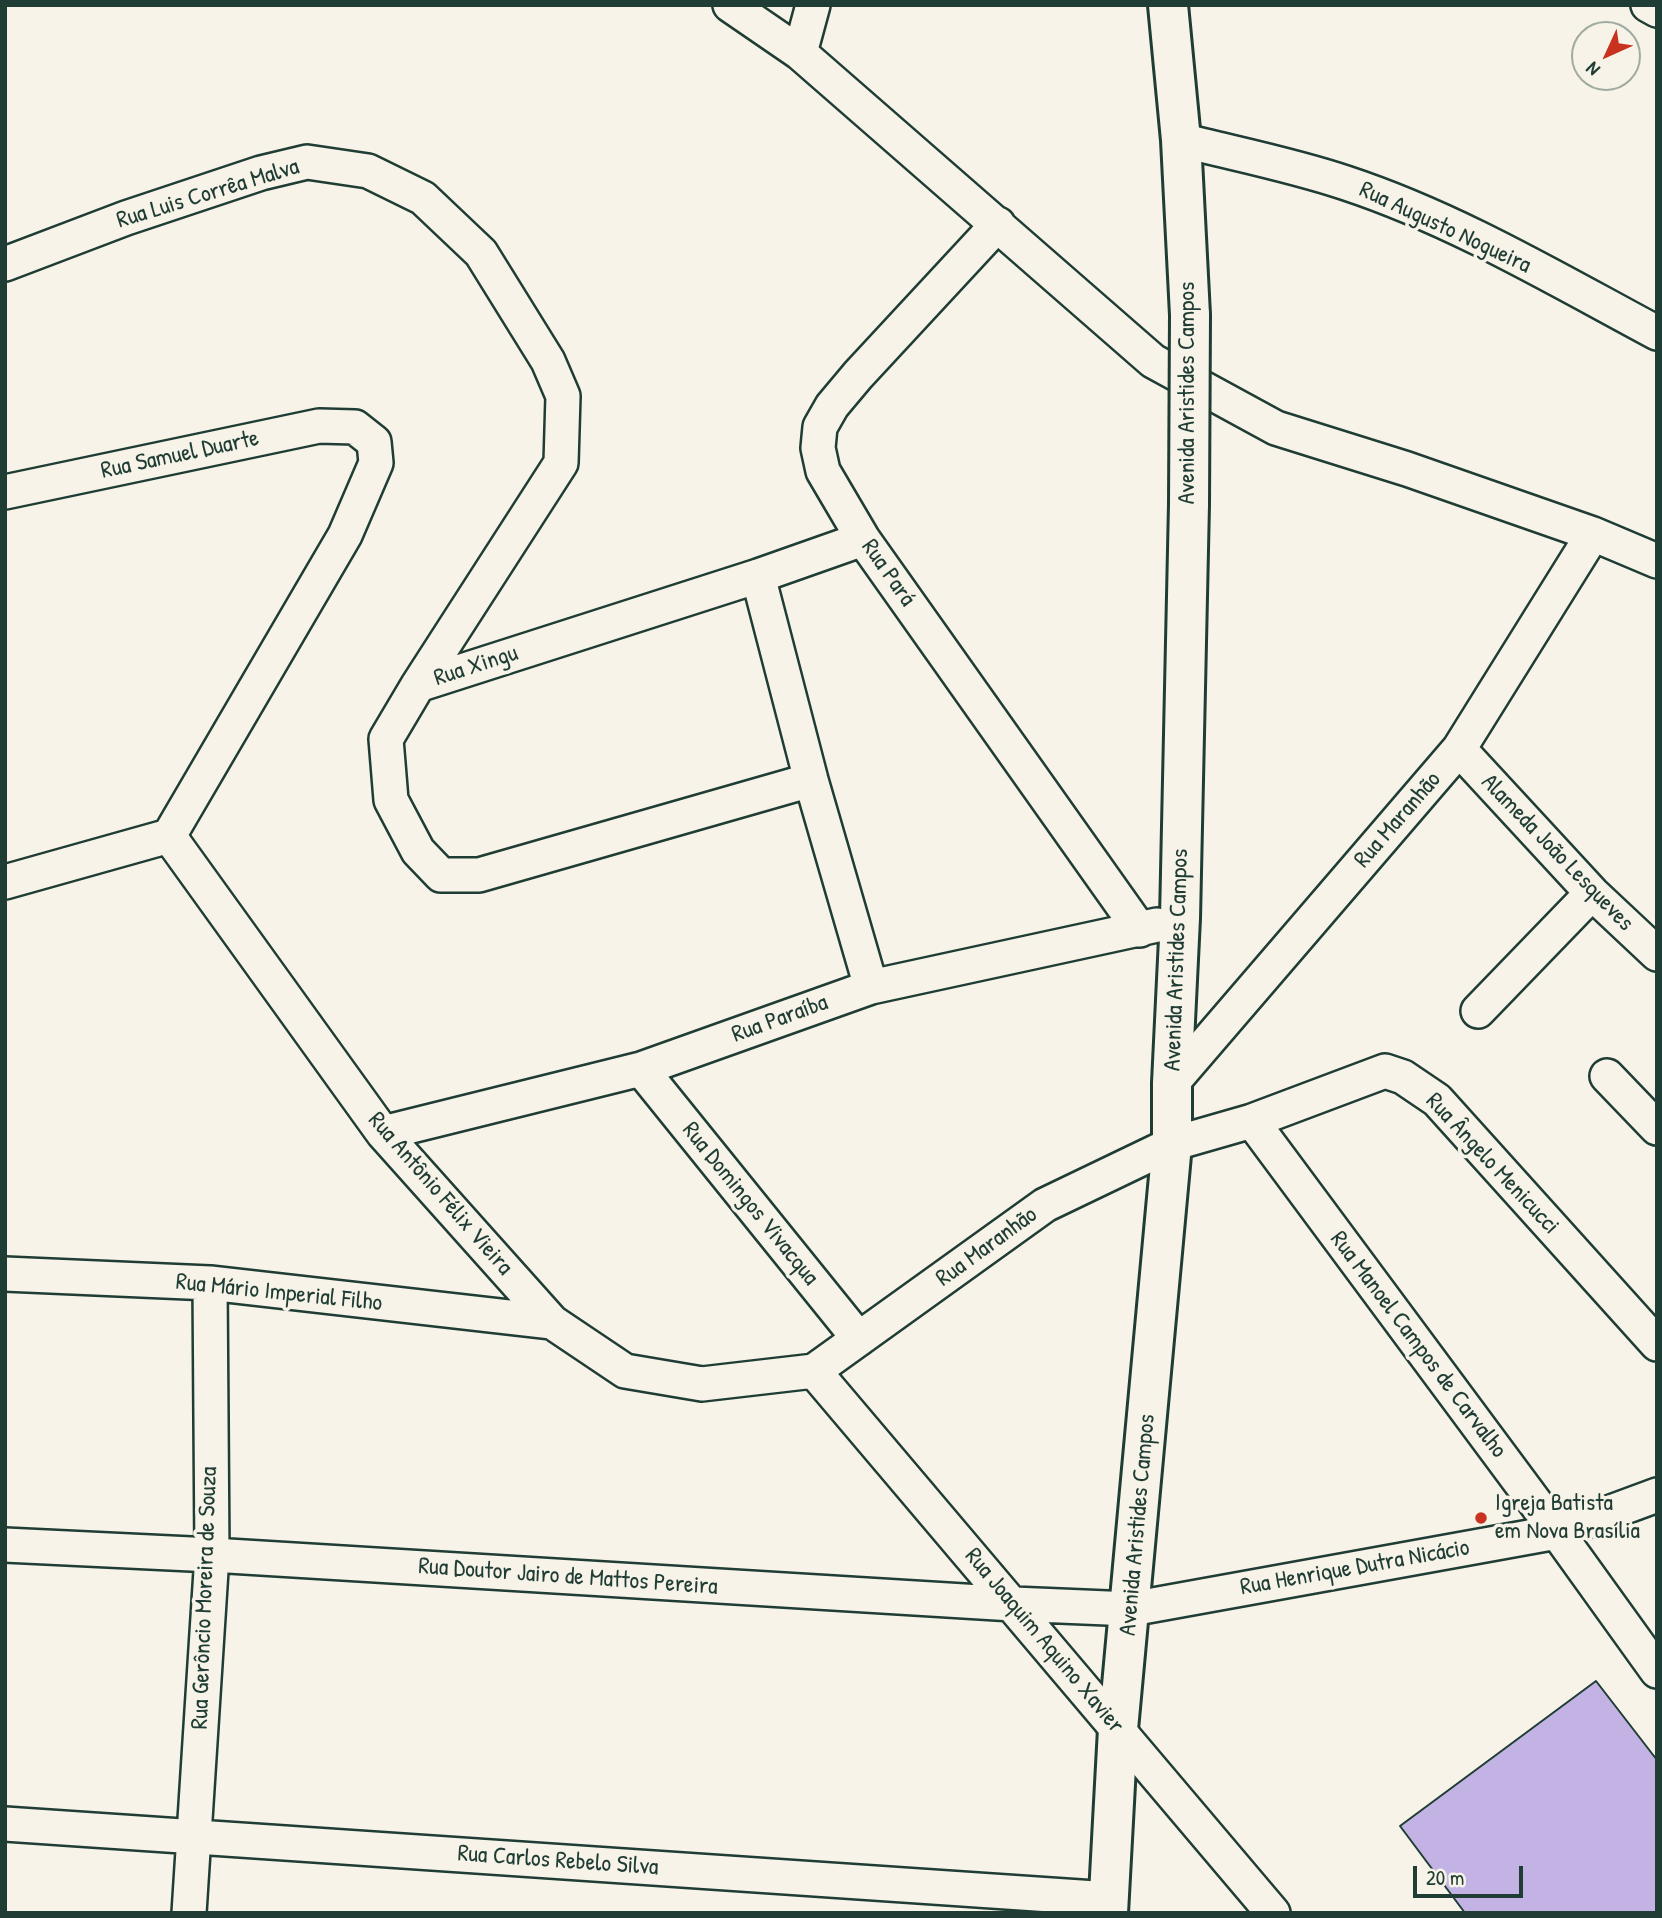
<!DOCTYPE html>
<html>
<head>
<meta charset="utf-8">
<style>
  body { margin:0 }
  #map { position:relative; width:1662px; height:1918px; overflow:hidden; background:#f7f3e8; font-family:"Patrick Hand",sans-serif }
  canvas { display:block }
  .frame { position:absolute; inset:0; border:7px solid #1f3d34; pointer-events:none }
  .north { position:absolute; left:1571px; top:21px; width:70px; height:70px; box-sizing:border-box; background:#f7f3e8; border:2px solid #a1aaa0; border-radius:50%; rotate:225deg; font-size:19px; font-weight:700; line-height:28px; text-align:center; color:#1f3d34 }
  .north::after { content:''; display:block; margin:auto; width:24px; height:32px; background:#c8321e; clip-path:polygon(50% 0,100% 100%,50% 72%,0 100%) }
  .scale { position:absolute; left:1413px; top:1866px; width:110px; height:32px; box-sizing:border-box; border:4px solid #1f3d34; border-top:0; padding-left:9px; font-size:21px; line-height:24px; white-space:nowrap; color:#1f3d34; -webkit-text-stroke:5px #f7f3e8; paint-order:stroke }
</style>
</head>
<body>
<div id="map">
<canvas width="1662" height="1918"></canvas>
<div class="frame"></div>
<div class="north">N</div>
<div class="scale">20 m</div>
</div>
<script>
const g = document.querySelector('canvas').getContext('2d');
g.lineJoin = 'round';
function paint(path, color) { g.fillStyle = color; g.fill(path, 'evenodd'); }
function stroke(path, color, width, dash) { g.strokeStyle = color; g.lineWidth = width; g.lineCap = dash ? 'butt' : 'round'; g.setLineDash(dash || []); g.stroke(path); }
function drawText(font, color, halo, rows, align = 'center') {
  g.font = font + ' "Patrick Hand",sans-serif'; g.lineWidth = 7; g.setLineDash([]); g.textBaseline = 'middle'; g.strokeStyle = halo; g.fillStyle = color; for (const [text, x, y, turn = 0] of rows) {
    g.save(); g.translate(x, y); g.rotate((+turn || 0) * Math.PI / 180); g.textAlign = isNaN(turn) ? turn : align; if (halo) g.strokeText(text, 0, 0); g.fillText(text, 0, 0); g.restore();
  }
}
const building = new Path2D(`
  M1596,1681l61,79v153h-192l-65,-87z`);
paint(building, '#c2b3e4');
stroke(building, '#1f3d34', 2);
const street = new Path2D(`
  M730,5l70,48 353,308 123,67 131,41 186,65 64,27
  M1648,5l9,5
  M800,53l13,-48
  M1181,140c55,14 112,25 165,43 109,36 210,96 311,150
  M998,224l-140,151 -26,31 -12,21 -2,21 5,23 40,68 277,391
  M5,264l121,-46 135,-45 46,-11 61,9 55,27 58,55 67,108 15,35 -2,67 -143,222 -32,54 5,61 27,51 23,24h38l332,-95
  M5,492l314,-66 36,1 19,15 2,21 -31,72 -176,301
  M758,576l53,204 60,207
  M418,685l340,-109 105,-37
  M1459,749l133,144 65,61
  M169,836l214,297 169,189 73,49 77,13 112,-13 231,-166 127,-61 80,-23 305,411 100,139
  M5,882l164,-46
  M1478,1011l114,-118
  M641,1069l218,270
  M1607,1076l50,52
  M1172,1083l287,-334 134,-215
  M1252,1121l133,-50 18,6 34,23 220,244
  M383,1133l258,-64 230,-82 286,-62
  M5,1274l205,9 342,39
  M814,1371l459,542
  M5,1545l207,10 801,49 118,5 426,-77 100,-37
  M5,1824l1105,75
  M189,1913l23,-358 -2,-272`);
const highway = new Path2D(`
  M1168,5l13,135 9,175
  M1108,1913l10,-184 54,-585v-61l8,-165 9,-414`);
stroke(street, '#1f3d34', 38);
stroke(highway, '#1f3d34', 44);
stroke(street, '#f7f3e8', 33);
stroke(highway, '#f7f3e8', 38);
const highwayBridge = new Path2D(`
  M1189,504l1,-189`);
stroke(highwayBridge, '#1f3d34', 44, []);
stroke(highwayBridge, '#f7f3e8', 38);
for (const [x, y, r, color] of [
  [1481,1518,7,"#c8321e"]
]) { const dot = new Path2D(); dot.arc(x, y, r, 0, 2 * Math.PI); g.fillStyle = color; g.fill(dot); stroke(dot, '#f7f3e8', 2.5); }
drawText('24px', '#1f3d34', '#f7f3e8', [
  ["Rua Luis Corrêa Malva",208,194,-17],
  ["Rua Augusto Nogueira",1445,228,25],
  ["Avenida Aristides Campos",1188,393,-90],
  ["Rua Samuel Duarte",180,455,-12],
  ["Rua Pará",888,573,55],
  ["Rua Xingu",476,666,-18],
  ["Rua Maranhão",1398,820,-49],
  ["Alameda João Lesqueves",1557,853,46],
  ["Avenida Aristides Campos",1177,960,-88],
  ["Rua Paraíba",780,1019,-20],
  ["Rua Ângelo Menicucci",1492,1164,47],
  ["Rua Antônio Félix Vieira",440,1194,49],
  ["Rua Domingos Vivacqua",750,1204,51],
  ["Rua Maranhão",987,1247,-36],
  ["Rua Mário Imperial Filho",279,1293,6],
  ["Rua Manoel Campos de Carvalho",1418,1345,53],
  ["Avenida Aristides Campos",1138,1525,-85],
  ["Rua Henrique Dutra Nicácio",1355,1568,-10],
  ["Rua Doutor Jairo de Mattos Pereira",568,1577,4],
  ["Rua Gerôncio Moreira de Souza",205,1598,-88],
  ["Rua Joaquim Aquino Xavier",1044,1641,50],
  ["Rua Carlos Rebelo Silva",558,1861,4]
]);
drawText('24px', '#1f3d34', '#f7f3e8', [
  ["Igreja Batista",1495,1504],
  ["em Nova Brasília",1495,1532]
], 'left');
</script>
</body>
</html>
